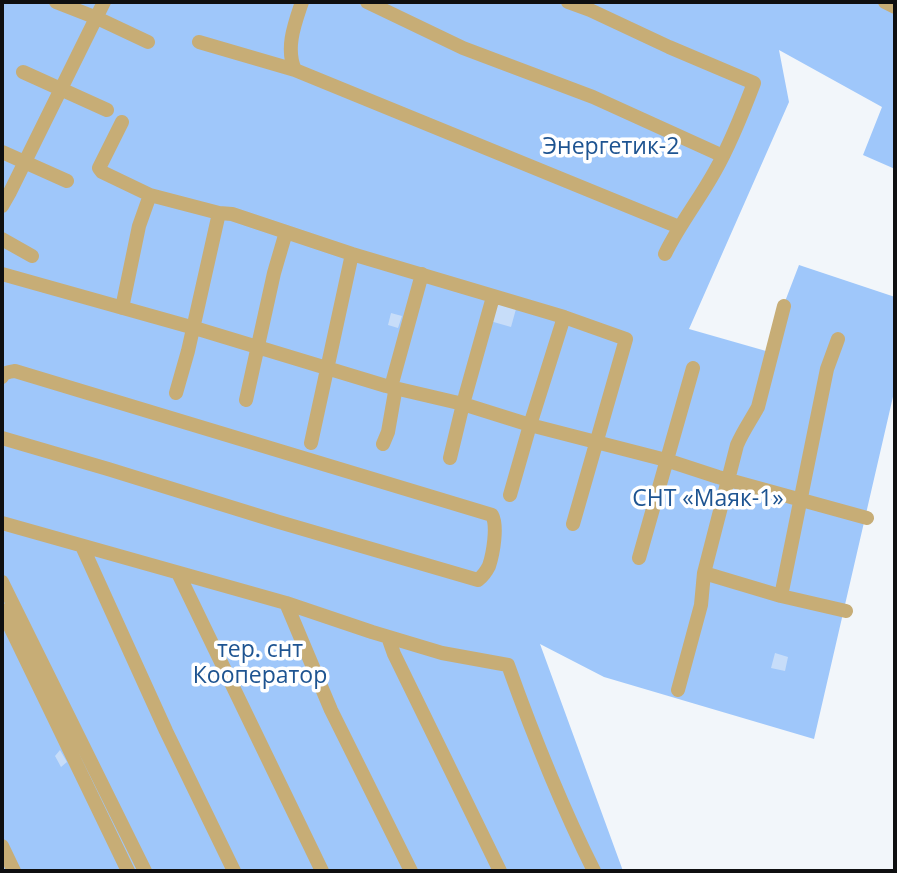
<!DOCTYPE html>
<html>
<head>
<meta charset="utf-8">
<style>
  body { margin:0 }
  #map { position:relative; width:897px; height:873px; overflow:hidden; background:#f2f6fa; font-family:"Open Sans",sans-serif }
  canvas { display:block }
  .frame { position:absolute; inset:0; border:4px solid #0e0f10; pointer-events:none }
</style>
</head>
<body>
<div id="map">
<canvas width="897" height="873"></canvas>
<div class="frame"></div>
</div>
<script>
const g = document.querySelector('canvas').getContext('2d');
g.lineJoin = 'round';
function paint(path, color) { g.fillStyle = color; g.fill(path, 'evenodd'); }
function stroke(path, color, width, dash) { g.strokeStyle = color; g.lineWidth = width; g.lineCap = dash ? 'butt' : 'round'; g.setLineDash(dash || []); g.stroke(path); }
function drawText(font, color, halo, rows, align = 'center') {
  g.font = font + ' "Open Sans",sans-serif'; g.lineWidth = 7; g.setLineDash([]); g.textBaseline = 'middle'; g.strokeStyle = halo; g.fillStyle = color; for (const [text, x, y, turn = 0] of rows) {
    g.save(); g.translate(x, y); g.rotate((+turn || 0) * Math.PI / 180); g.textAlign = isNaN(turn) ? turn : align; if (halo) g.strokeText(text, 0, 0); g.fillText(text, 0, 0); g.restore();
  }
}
paint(new Path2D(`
  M2,2h893v167l-32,-14 19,-48 -103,-57 10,52 -100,227 77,22 33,-86 96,32v91l-81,351 -210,-62 -64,-33 83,227h-621z`), '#9fc7fa');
paint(new Path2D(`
  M497,303l19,6 -5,18 -21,-6z
  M391,313l11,3 -4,12 -10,-3z
  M775,653l13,4 -3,14 -14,-3z
  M60,750l7,12 -6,5 -6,-11z`), '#c7ddf9');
stroke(new Path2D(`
  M56,2l41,16 51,24
  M302,2c-7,21 -17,46 -7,68l384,157
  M367,2l96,46 130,49 130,59
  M568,2l22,8 79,37 85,36c-11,29 -23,60 -39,88 -16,29 -36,54 -50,83
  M885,2l10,5
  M199,42l96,28
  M23,72l84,38
  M122,122l-23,46 3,4 48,23 69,18 13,1 120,40 212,63 62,22 -53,185
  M2,152l65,29
  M2,206l8,-14 94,-190
  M2,239l30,17
  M2,274l196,55 188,57 77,18 67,21 136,35 52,17 149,41
  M122,308l17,-82 11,-31
  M2,377c2,-5 7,-5 13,-6l477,144c6,11 1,39 -3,51 -3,6 -6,10 -11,14l-199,-58 -171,-53 -106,-31
  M176,393l12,-42 31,-138
  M246,400l28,-127 12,-41
  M311,443l41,-189
  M383,444l5,-12 7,-40 -4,-5 31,-113
  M450,458l13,-54 30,-107
  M510,495l20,-70 34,-108
  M2,523l284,80 86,29 70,21 66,12c25,70 53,140 86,206
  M82,546l84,185 68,140
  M639,558l54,-190
  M178,573l144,298
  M704,573l77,23 65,15
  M2,582l143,289
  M781,596l46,-227 11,-30
  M286,603l45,107 80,161
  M2,610l126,261
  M388,637l6,17 106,217
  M678,690l23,-85 3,-32 33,-128c6,-14 14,-25 21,-38l26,-101
  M2,846l12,25`), '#c7ad76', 14);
drawText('23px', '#1e5491', '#fff', [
  ["Энергетик-2",611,147],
  ["СНТ «Маяк-1»",708,499],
  ["тер. снт",260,650],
  ["Кооператор",260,676]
]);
</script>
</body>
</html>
